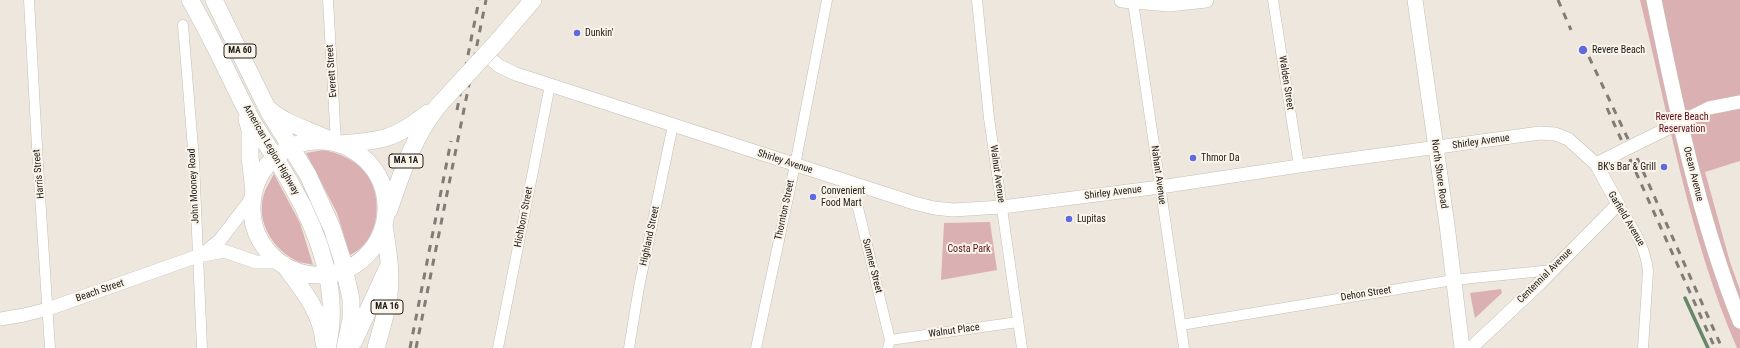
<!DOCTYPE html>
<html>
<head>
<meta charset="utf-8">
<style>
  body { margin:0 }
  canvas { display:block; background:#ede7dd }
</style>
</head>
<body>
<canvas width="1740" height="348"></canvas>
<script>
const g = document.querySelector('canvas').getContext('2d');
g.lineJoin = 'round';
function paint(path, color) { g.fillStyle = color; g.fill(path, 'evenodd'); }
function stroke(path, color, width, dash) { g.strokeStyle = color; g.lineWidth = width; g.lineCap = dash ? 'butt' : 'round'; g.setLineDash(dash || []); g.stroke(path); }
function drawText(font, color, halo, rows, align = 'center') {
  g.font = font + ' "Roboto Condensed",sans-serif'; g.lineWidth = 4; g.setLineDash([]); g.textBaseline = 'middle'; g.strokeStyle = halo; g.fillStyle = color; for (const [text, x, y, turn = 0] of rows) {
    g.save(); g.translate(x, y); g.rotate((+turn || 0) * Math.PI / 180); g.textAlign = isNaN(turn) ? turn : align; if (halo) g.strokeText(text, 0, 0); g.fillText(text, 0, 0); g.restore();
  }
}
paint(new Path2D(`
  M1640,0h100v161l-35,11 25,90 10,28v58h-3c-48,-111 -68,-231 -97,-348z
  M323,150c16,3 34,10 44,25 17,24 12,67 -17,80l-13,-42 -31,-60z
  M274,174l26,49 13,42c-6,-2 -15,-2 -20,-6 -24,-14 -38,-42 -28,-68 3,-6 6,-12 9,-17z
  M990,222l7,48 -56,10 3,-57z
  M1501,289l1,4 -27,25 -5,-25z`), '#dbb0b2');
stroke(new Path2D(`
  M1685,298l23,50`), '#678868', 3.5);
const minor = new Path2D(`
  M29,0l9,165 12,183
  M328,0l8,143
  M977,0l12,118 33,230
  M1273,0l26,166
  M1133,2l51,346
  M183,25l11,136 8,187
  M852,183l38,157 -2,8
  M1618,204c14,23 27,40 30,67l-5,77
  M1181,325l272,-45 100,-10
  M890,340l128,-18
  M498,348l52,-263
  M629,348l10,-61 34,-162
  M756,348l39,-183 32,-165`);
const tertiary = new Path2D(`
  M485,54l14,12 17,8 398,129 20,5 19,2 49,-3 158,-20 139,-21 241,-33 15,1 13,5 28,25 22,40 -79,80 -68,64
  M1638,143l71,-35 31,-6
  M1596,164l22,-11
  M204,253l16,-13 33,-43
  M0,319l24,-4 24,-6 150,-53 26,-5 32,11h24`);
const secondary = new Path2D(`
  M1122,0l47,4 37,-4
  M1415,0l32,225 15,123
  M1654,0c22,108 45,218 86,321`);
const trunk = new Path2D(`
  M190,0c23,39 40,79 61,119 13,23 29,44 41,67 27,47 49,107 35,162
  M214,0l55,112 39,63 24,53 10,31 9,40v20l-6,29
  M497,42l36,-42
  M270,110c17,15 40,20 60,30
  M247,119l3,11v27l4,35
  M252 208a67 67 0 1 1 134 0a67 67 0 1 1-134 0Z
  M340,144c42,-3 55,-5 88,-31
  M389,210c13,-38 24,-72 49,-104
  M284,265c18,24 38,47 40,78
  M354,341l34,-74
  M376,348c5,-18 11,-36 13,-55 3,-22 -2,-46 -5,-68`);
stroke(minor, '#c4beb5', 11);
stroke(tertiary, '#c4beb5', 14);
stroke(secondary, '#c4beb5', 16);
stroke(trunk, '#c4beb5', 18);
stroke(minor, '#fff', 10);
stroke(tertiary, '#fff', 13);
stroke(secondary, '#fff', 15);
stroke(trunk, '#fff', 17);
stroke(new Path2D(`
  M1558,0l13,30
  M1589,57l49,103 84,188
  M1607,108l108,240
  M457,110l22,-110
  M410,348l41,-207
  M416,348l70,-348`), '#817d76', 3, [7, 7]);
const tertiaryBridge = new Path2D(`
  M1618,153l20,-10`);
const trunkBridge = new Path2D(`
  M438,106l59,-64`);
stroke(tertiaryBridge, '#c4beb5', 14, []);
stroke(trunkBridge, '#c4beb5', 18, []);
stroke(tertiaryBridge, '#fff', 13);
stroke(trunkBridge, '#fff', 17);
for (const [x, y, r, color] of [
  [577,33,4,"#6169e1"],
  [1583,50,5,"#6169e1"],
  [1193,158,4,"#6169e1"],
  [1664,167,4,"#6169e1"],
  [813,197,4,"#6169e1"],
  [1069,219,4,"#6169e1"]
]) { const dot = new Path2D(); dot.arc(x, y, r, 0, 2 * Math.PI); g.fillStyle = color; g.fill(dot); stroke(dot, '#faf4ea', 1.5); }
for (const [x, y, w] of [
  [240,51,32],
  [406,161,34],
  [387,307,32]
]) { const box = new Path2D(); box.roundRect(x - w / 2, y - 7, w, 14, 3); g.fillStyle = '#faf4ea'; g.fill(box); stroke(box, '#22201c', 1); }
drawText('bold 9px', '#22201c', null, [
  ["MA 60",240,51],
  ["MA 1A",406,161],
  ["MA 16",387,307]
]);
drawText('10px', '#22201c', '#faf4ea', [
  ["Dunkin'",585,33],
  ["Revere Beach",1592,50],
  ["Thmor Da",1201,158],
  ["BK's Bar & Grill",1656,167,"right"],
  ["Convenient",821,191],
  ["Food Mart",821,203],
  ["Lupitas",1077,219]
], 'left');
drawText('10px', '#22201c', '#faf4ea', [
  ["Everett Street",332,71,-94],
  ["Walden Street",1286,83,81],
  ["Shirley Avenue",1481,142,-8],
  ["American Legion Highway",271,150,60],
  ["Shirley Avenue",785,162,18],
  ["Harris Street",39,174,-95],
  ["Walnut Avenue",997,174,82],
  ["North Shore Road",1439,174,82],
  ["Ocean Avenue",1693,174,76],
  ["Nahant Avenue",1158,175,82],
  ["John Mooney Road",194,186,-93],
  ["Shirley Avenue",1113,193,-7],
  ["Thornton Street",785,210,-78],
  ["Hichborn Street",524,217,-79],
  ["Garfield Avenue",1626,219,59],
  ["Highland Street",650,236,-78],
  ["Sumner Street",872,266,76],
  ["Centennial Avenue",1545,276,-45],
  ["Beach Street",100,291,-19],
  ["Dehon Street",1366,294,-9],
  ["Walnut Place",954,331,-8]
]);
drawText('10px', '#5e0f20', '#faf4ea', [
  ["Revere Beach",1682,117],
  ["Reservation",1682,129],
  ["Costa Park",969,249]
]);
</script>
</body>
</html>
